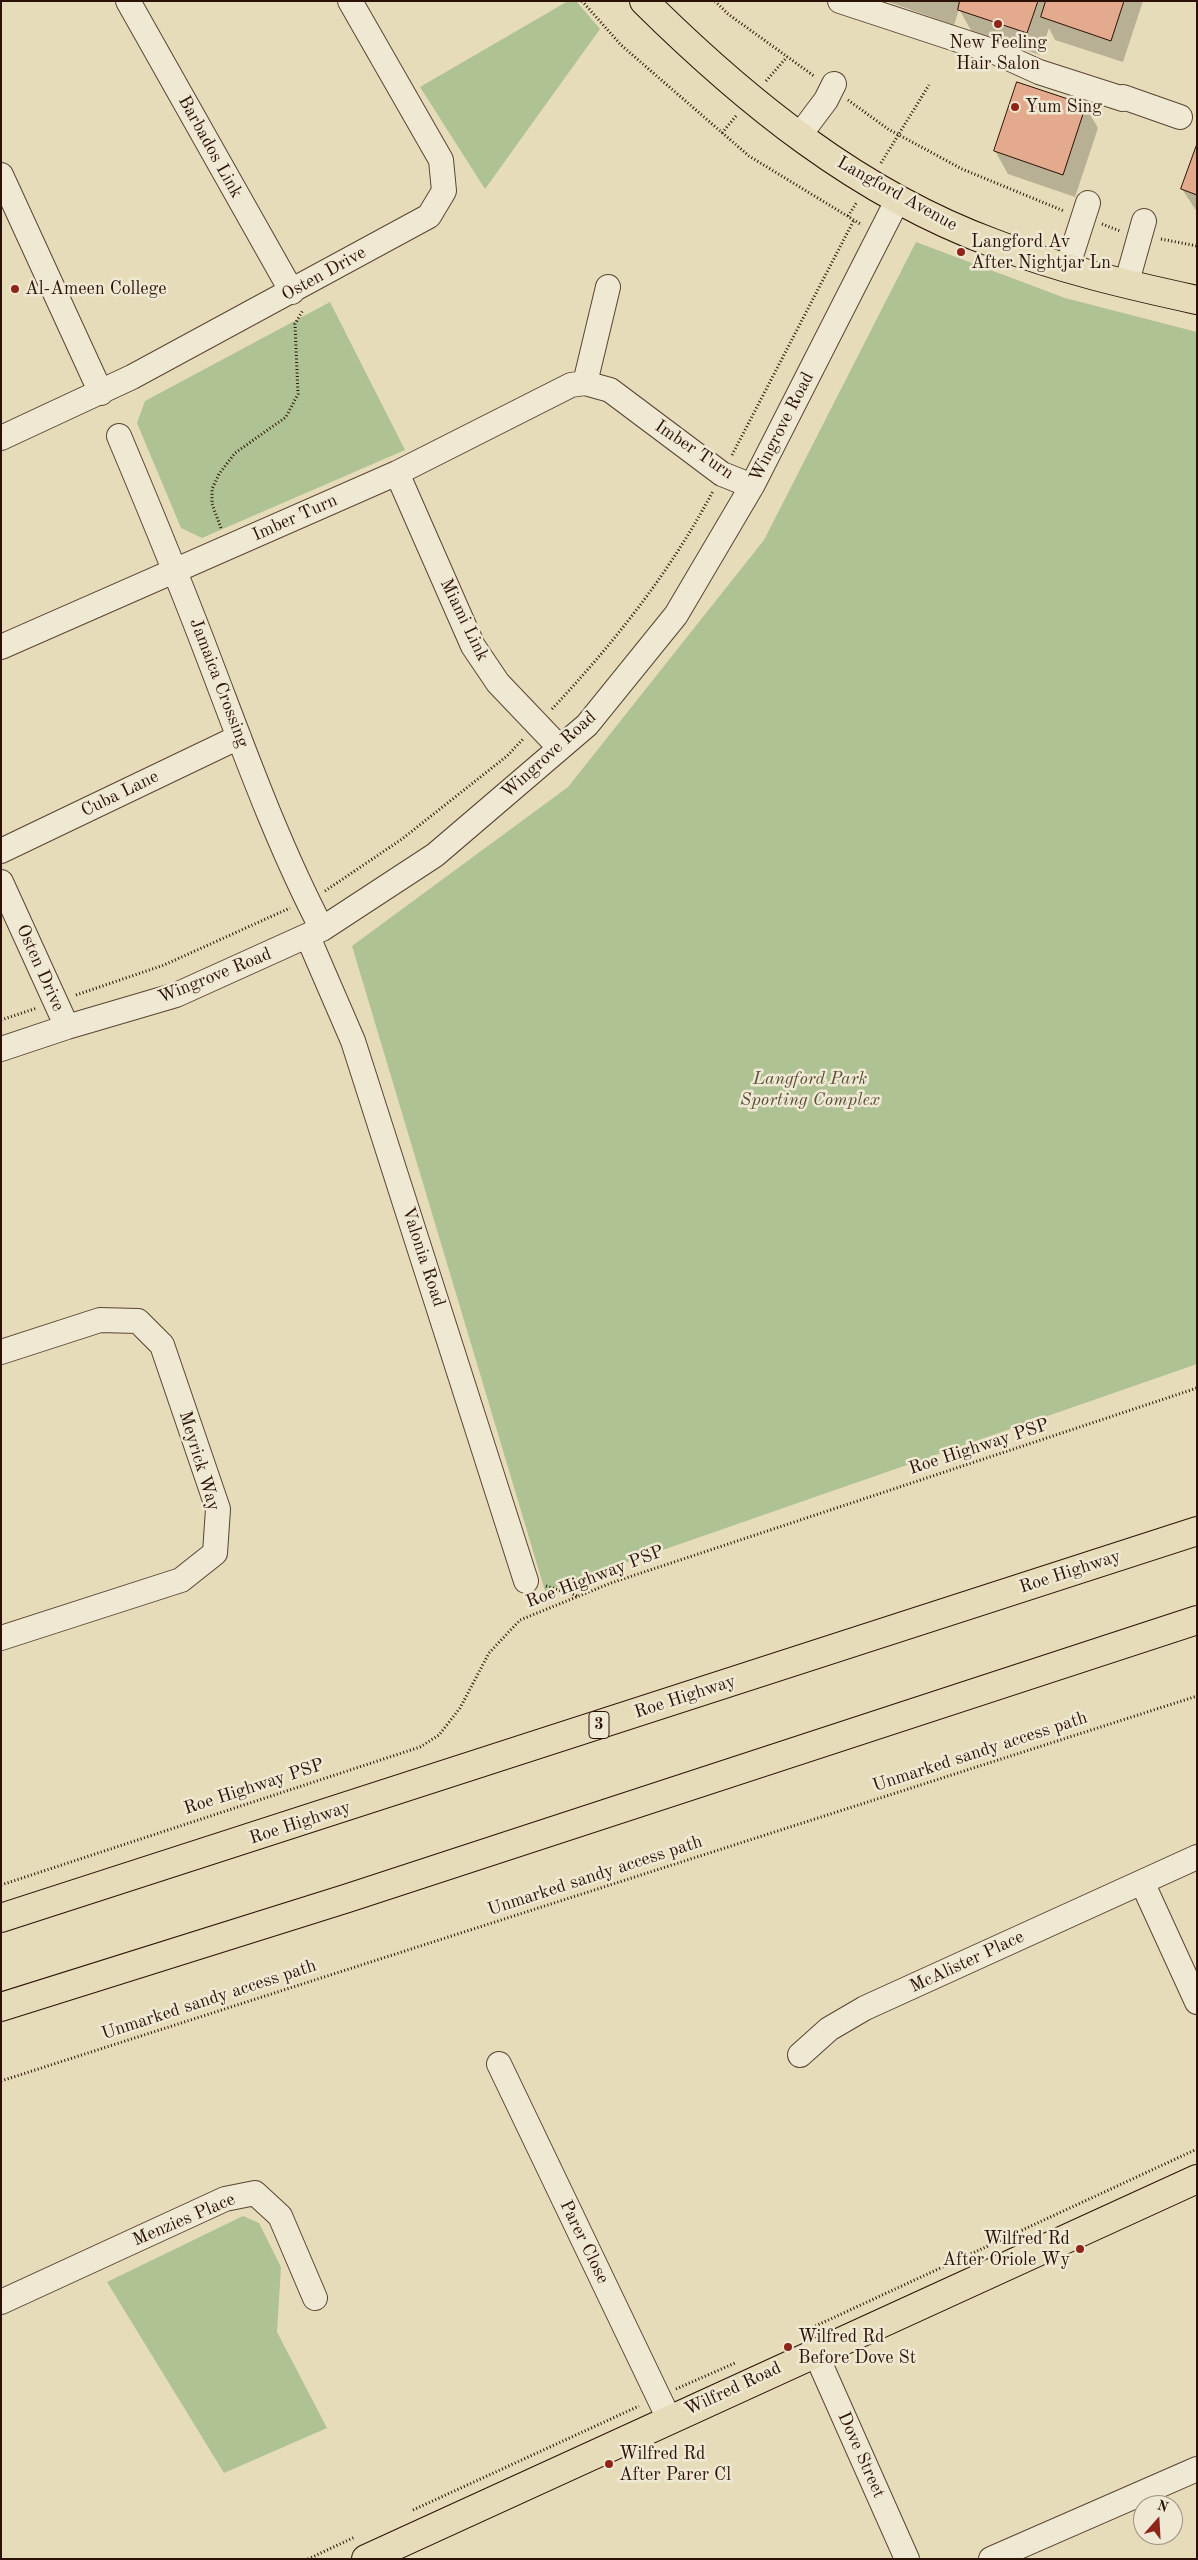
<!DOCTYPE html>
<html>
<head>
<meta charset="utf-8">
<style>
  body { margin:0 }
  #map { position:relative; width:1198px; height:2560px; overflow:hidden; background:#e7dcb9; font-family:"Old Standard TT",serif }
  canvas { display:block }
  .frame { position:absolute; inset:0; border:2px solid #2b1106; pointer-events:none }
  .north { position:absolute; left:1133px; top:2495px; width:50px; height:50px; box-sizing:border-box; background:#efe8d2; border:1px solid #a19280; border-radius:50%; rotate:19deg; font-size:14px; font-weight:700; line-height:20px; text-align:center; color:#2b1106 }
  .north::after { content:''; display:block; margin:auto; width:18px; height:22px; background:#8f2418; clip-path:polygon(50% 0,100% 100%,50% 72%,0 100%) }
</style>
</head>
<body>
<div id="map">
<canvas width="1198" height="2560"></canvas>
<div class="frame"></div>
<div class="north">N</div>
</div>
<script>
const g = document.querySelector('canvas').getContext('2d');
g.lineJoin = 'round';
function paint(path, color) { g.fillStyle = color; g.fill(path, 'evenodd'); }
function stroke(path, color, width, dash) { g.strokeStyle = color; g.lineWidth = width; g.lineCap = dash ? 'butt' : 'round'; g.setLineDash(dash || []); g.stroke(path); }
function drawText(font, color, halo, rows, align = 'center') {
  g.font = font + ' "Old Standard TT",serif'; g.lineWidth = 5; g.setLineDash([]); g.textBaseline = 'middle'; g.strokeStyle = halo; g.fillStyle = color; for (const [text, x, y, turn = 0] of rows) {
    g.save(); g.translate(x, y); g.rotate((+turn || 0) * Math.PI / 180); g.textAlign = isNaN(turn) ? turn : align; if (halo) g.strokeText(text, 0, 0); g.fillText(text, 0, 0); g.restore();
  }
}
paint(new Path2D(`
  M568,1h8l24,28 -115,160 -65,-102z
  M916,242l149,56 132,34v1032l-652,227 -193,-645 216,-159 196,-247z
  M330,302l75,148 -203,88 -21,-10 -44,-105 8,-22z
  M243,2216l16,7 22,44 -4,65 50,96 -103,45 -117,-191z`), '#afc294');
paint(new Path2D(`
  M886,1h257l-20,61 -68,-22 -6,-12 -9,27 -68,-23 -13,-23 -5,16z
  M1085,106l13,22 -23,69 -67,-23 -13,-23z
  M1197,148v64l-15,-23z`), '#0003');
const building = new Path2D(`
  M960,1h78l-11,32 -69,-23z
  M1046,1h78l-13,40 -70,-24z
  M1017,82l69,23 -23,70 -69,-24z
  M1197,144v51l-16,-6z`);
paint(building, '#e3aa8e');
stroke(building, '#2b1106', 1);
const minor = new Path2D(`
  M128,1l164,291
  M840,1l155,51 44,20 84,27
  M1123,97l57,20
  M799,136l27,-36 8,-16
  M1,175l100,218
  M1067,268l21,-65
  M1126,285l18,-64
  M585,383l23,-96
  M119,436c32,76 63,151 92,228 34,89 67,181 111,265
  M1,438l131,-61 297,-161 15,-25 -3,-31 -91,-159
  M397,473l76,173 25,37 62,65
  M1,647l396,-174 174,-88 14,-2 25,7 112,84 30,12
  M1,851l238,-114
  M1,882l66,145
  M308,937l45,104 173,540
  M1,1049l66,-22 109,-32 146,-66 113,-74 152,-130 89,-110 76,-129 146,-287
  M1,1352l99,-32 38,1 24,24 56,164 -3,44 -34,27 -180,58
  M1142,1882l55,120
  M800,2055l29,-26 36,-21 332,-151
  M499,2064l170,355
  M1,2302l224,-103 30,-6 25,23 35,82
  M815,2352l92,207
  M991,2559l206,-90`);
const major = new Path2D(`
  M644,1c101,100 214,192 349,242 66,26 135,42 204,57
  M366,2559l831,-380`);
const highway = new Path2D(`
  M1,1918l1196,-387
  M1,2007l347,-109 849,-278`);
stroke(minor, '#5a4433', 26);
stroke(major, '#2b1106', 30);
stroke(highway, '#2b1106', 30);
stroke(new Path2D(`
  M582,1l39,44 128,111 113,69
  M715,1l13,13 86,62
  M766,81l21,-24
  M848,100l40,29 74,40 102,42
  M722,133l14,-17
  M881,163l48,-78
  M848,216l9,-14
  M1102,224l18,7
  M1161,239l36,7
  M732,455l122,-235
  M221,528l-9,-24v-15l7,-15 16,-21 51,-36 12,-23 -3,-70 8,-14
  M552,709c62,-66 119,-138 161,-218
  M325,891l77,-52 105,-83 17,-18
  M76,995l88,-30 126,-57
  M1,1020l36,-12
  M546,1586l32,10
  M1,1885l419,-138 19,-12 21,-27 29,-55 31,-33 91,-37 586,-195
  M1,2081l1196,-385
  M809,2329l388,-180
  M676,2389l59,-26
  M413,2510l226,-104
  M308,2559l47,-22`), '#2b1106', 3, [1, 2.5]);
stroke(minor, '#efe8d2', 24);
stroke(major, '#e7dcb9', 28);
stroke(highway, '#e7dcb9', 28);
for (const [x, y, r, color] of [
  [998,24,5,"#8f2418"],
  [1015,107,5,"#8f2418"],
  [961,252,5,"#8f2418"],
  [15,289,5,"#8f2418"],
  [1080,2249,5,"#8f2418"],
  [788,2347,5,"#8f2418"],
  [609,2464,5,"#8f2418"]
]) { const dot = new Path2D(); dot.arc(x, y, r, 0, 2 * Math.PI); g.fillStyle = color; g.fill(dot); stroke(dot, '#efe8d2', 2); }
for (const [x, y, w] of [
  [599,1725,20]
]) { const box = new Path2D(); box.roundRect(x - w / 2, y - 13.5, w, 27, 4); g.fillStyle = '#efe8d2'; g.fill(box); stroke(box, '#2b1106', 1); }
drawText('bold 16px', '#2b1106', null, [
  ["3",599,1725]
]);
drawText('18px', '#2b1106', '#efe8d2', [
  ["New Feeling",998,43,"center"],
  ["Hair Salon",998,64,"center"],
  ["Yum Sing",1025,107],
  ["Langford Av",971,242],
  ["After Nightjar Ln",971,263],
  ["Al-Ameen College",25,289],
  ["Wilfred Rd",1070,2239,"right"],
  ["After Oriole Wy",1070,2260,"right"],
  ["Wilfred Rd",798,2337],
  ["Before Dove St",798,2358],
  ["Wilfred Rd",619,2454],
  ["After Parer Cl",619,2475]
], 'left');
drawText('18px', '#2b1106', '#efe8d2', [
  ["Barbados Link",210,147,61],
  ["Langford Avenue",897,194,29],
  ["Osten Drive",324,274,-29],
  ["Wingrove Road",782,427,-63],
  ["Imber Turn",694,450,34],
  ["Imber Turn",295,518,-24],
  ["Miami Link",464,620,64],
  ["Jamaica Crossing",219,683,69],
  ["Wingrove Road",549,755,-42],
  ["Cuba Lane",120,794,-26],
  ["Osten Drive",40,968,66],
  ["Wingrove Road",215,976,-22],
  ["Valonia Road",423,1257,72],
  ["Roe Highway PSP",979,1447,-18],
  ["Meyrick Way",199,1461,73],
  ["Roe Highway",1070,1572,-18],
  ["Roe Highway PSP",595,1577,-21],
  ["Roe Highway",685,1697,-18],
  ["Unmarked sandy access path",980,1752,-18],
  ["Roe Highway PSP",254,1787,-18],
  ["Roe Highway",300,1823,-18],
  ["Unmarked sandy access path",595,1876,-18],
  ["McAlister Place",967,1962,-25],
  ["Unmarked sandy access path",209,2000,-18],
  ["Menzies Place",184,2220,-23],
  ["Parer Close",584,2242,64],
  ["Wilfred Road",733,2389,-25],
  ["Dove Street",861,2455,66]
]);
drawText('italic 18px', '#594f38', '#efe8d2', [
  ["Langford Park",810,1079],
  ["Sporting Complex",810,1100]
]);
</script>
</body>
</html>
